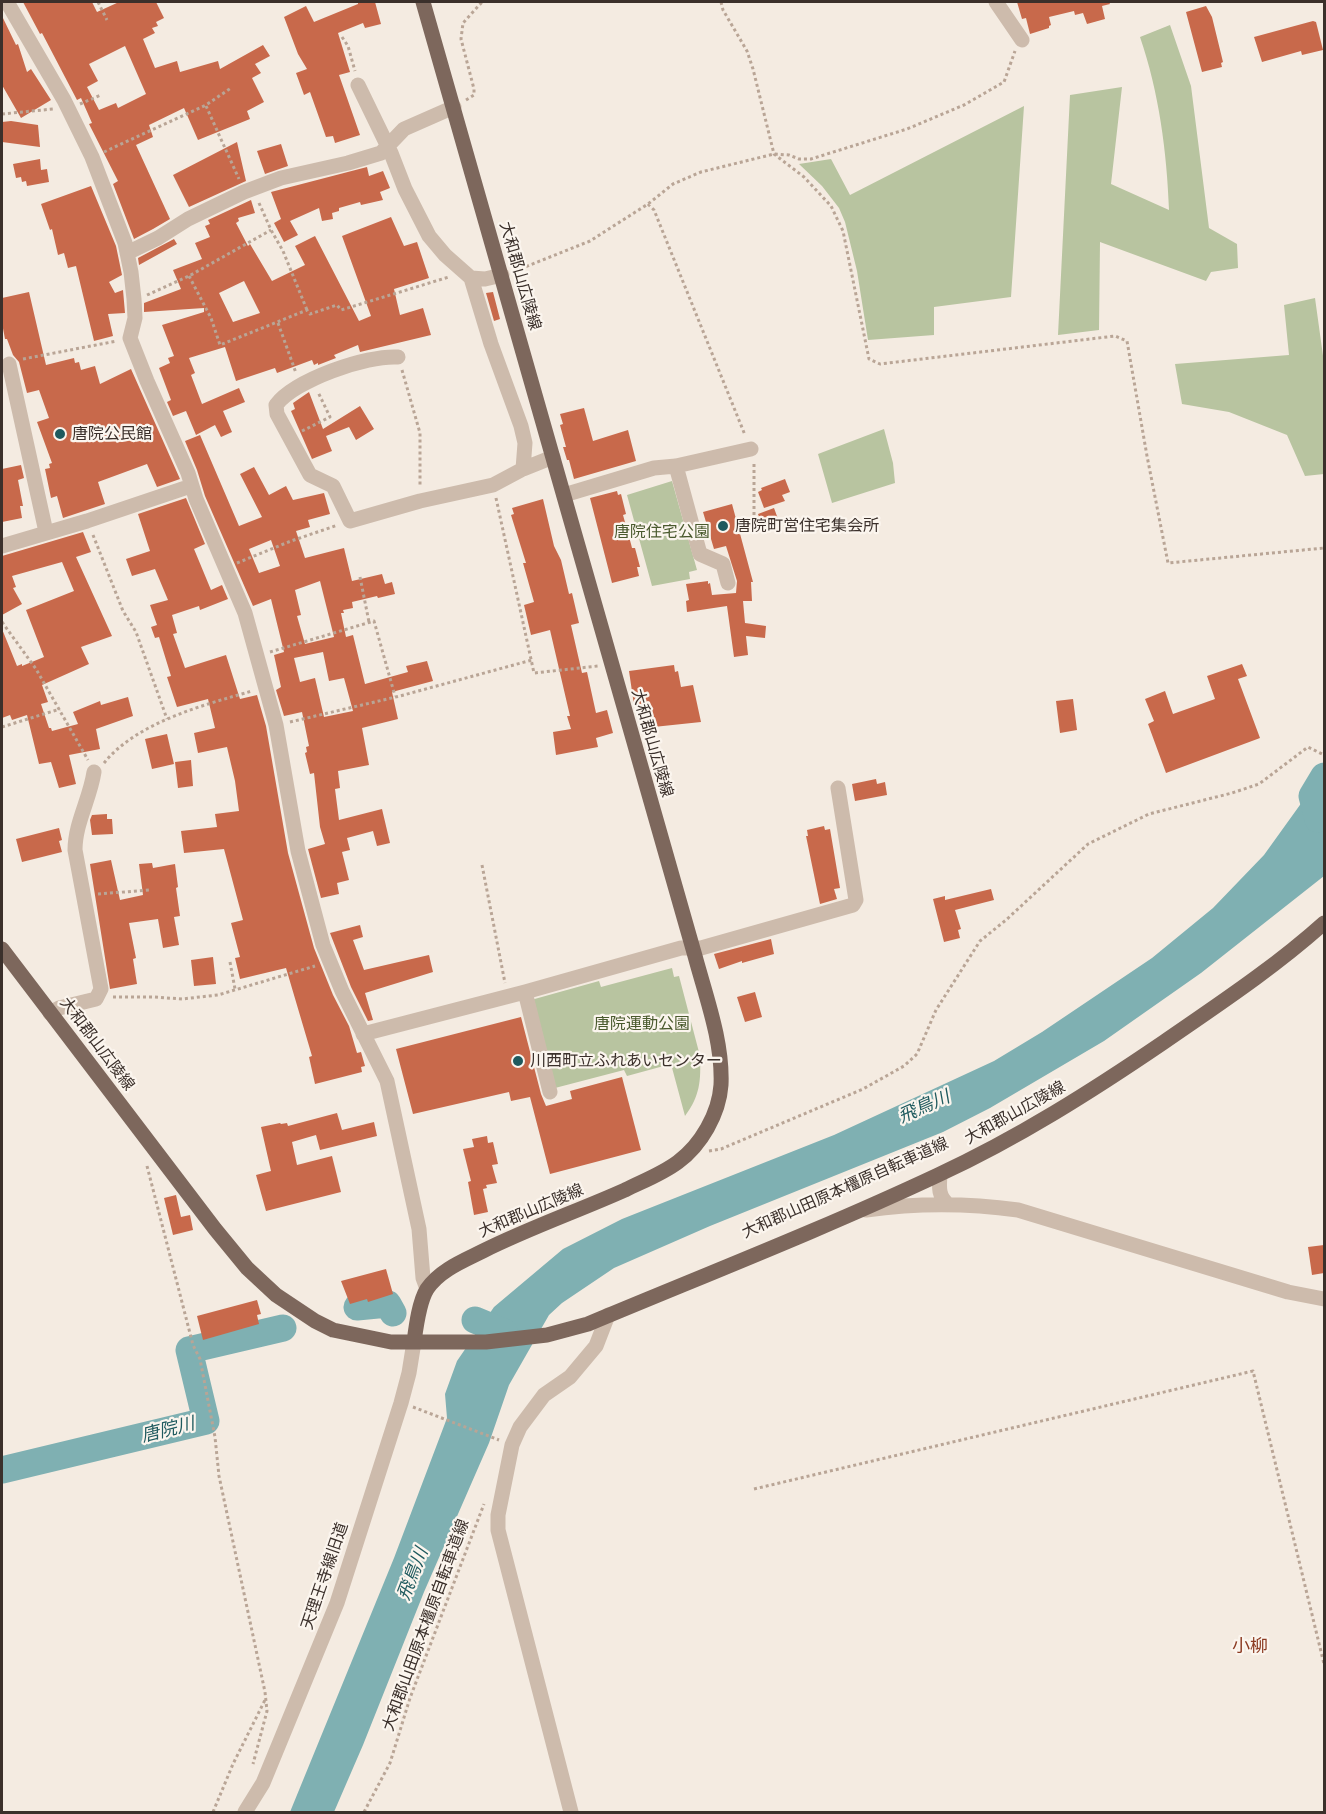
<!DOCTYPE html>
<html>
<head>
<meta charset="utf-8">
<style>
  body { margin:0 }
  #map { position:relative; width:1326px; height:1814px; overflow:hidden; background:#f4ebe1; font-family:"Alegreya Sans",sans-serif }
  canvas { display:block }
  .frame { position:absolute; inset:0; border:3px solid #3b302b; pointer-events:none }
</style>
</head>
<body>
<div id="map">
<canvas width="1326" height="1814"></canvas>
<div class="frame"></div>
</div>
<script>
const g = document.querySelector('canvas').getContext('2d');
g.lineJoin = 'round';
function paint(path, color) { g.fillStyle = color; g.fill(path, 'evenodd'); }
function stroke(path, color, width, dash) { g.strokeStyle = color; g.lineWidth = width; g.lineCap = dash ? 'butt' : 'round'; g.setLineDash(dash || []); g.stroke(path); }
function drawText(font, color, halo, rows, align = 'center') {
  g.font = font + ' "Alegreya Sans","Noto Sans JP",sans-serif'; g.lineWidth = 4.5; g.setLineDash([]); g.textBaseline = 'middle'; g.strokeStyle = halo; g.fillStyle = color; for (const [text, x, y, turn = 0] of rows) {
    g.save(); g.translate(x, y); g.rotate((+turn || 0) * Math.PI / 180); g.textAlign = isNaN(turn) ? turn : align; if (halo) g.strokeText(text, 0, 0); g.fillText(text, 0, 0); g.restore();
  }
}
paint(new Path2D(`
  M1170,25l21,61 18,142 28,16 1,24 -27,4 -5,9 -106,-39 -1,88 -41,5 12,-240 52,-8 -11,97 58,26c-2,-57 -10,-118 -29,-173z
  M1024,106l-13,191 -77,10v28l-66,5 -11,-69 -12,-49 -6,-14 -17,-22 -23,-22 32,-5 19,36z
  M1315,298l9,65v111l-19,2 -18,-41 -58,-23 -47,-8 -7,-40 114,-9 -5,-50z
  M884,429l9,34 2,20 -63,20 -14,-49z
  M672,481l25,89 -8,2 1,7 -38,7 -25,-91z
  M672,968l2,9 5,-1 21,80c1,25 0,40 -15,60l-14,-52 -44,12 -3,-6 -69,18 -24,-88 68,-19 2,6z`), '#b8c4a0');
paint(new Path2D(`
  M1315,784l9,8v84l-123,97 -97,68 -114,67 -47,24 -233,94 -96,42 -52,35 -13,12 -40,70 -20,58 -65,149 -61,153 -29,67h-44l104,-254 53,-140 -2,-24 12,-33 37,-54 69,-58 59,-30 212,-84 160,-74 48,-29 110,-74 61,-50 51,-53z`), '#7fb0b2');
stroke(new Path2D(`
  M1318,819l-6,-23 12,-20
  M357,1307l31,-3 5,9
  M475,1320l29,12
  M2,1470l204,-49 -17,-71 94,-22`), '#7fb0b2', 27);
paint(new Path2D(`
  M23,2h69l5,10 22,-10h37l8,16 -8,4 2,4 -6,2 3,5 -12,6 12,29 22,-7 3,11 38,-11 2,8 43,-24 7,11 -15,8 6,9 -9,5 12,24 -17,9 3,8 -52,21 -14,-32 -35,17 4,12 -17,8 34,74 -17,10 -19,10 -21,-55 5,-3 -29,-57 3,-1 -11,-25 -4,2 -35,-67 -2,1zM125,46l21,48 -28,14 -2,-5 -17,7 -12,-23 11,-6 -9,-17z
  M358,2h17l6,22 -16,4 -2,-5 -25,10 12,39 -11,3 21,60 -25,8 -2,-7 -7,1 -16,-45 -6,3 -8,-22 11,-4 -9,-15 -14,-37 22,-11 8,16 44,-18z
  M1017,2h92l1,2 -8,2 3,13 -18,5 -4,-11 -8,2 -1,-4 -25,6 2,8 -2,1v2l-19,6 -4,-16 -4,1z
  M1206,6l6,11 11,45 -2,1 1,4 -20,5 -16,-60z
  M2,16l14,29 2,-1 9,28 4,-3 20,31 -30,18 -19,-33z
  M1313,21l3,1 7,28 -21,5 -1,-4 -39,11 -8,-25z
  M11,121l27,4 2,22 -38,-5v-20z
  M237,142l9,39 -57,26 -16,-32z
  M281,144l7,22 -23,8 -8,-23z
  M40,159l1,11 6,-1 2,13 -22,4 -1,-5 -4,1 -1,-5 -5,1 -3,-14z
  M367,167l2,9 14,-5 7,17 -10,4 3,8 -22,5 -1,-3 -21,6v3l-7,2 1,6 -11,2 -3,-13 -29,13 8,14 -14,7 -10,-19 7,-4 -10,-27z
  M91,186l25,60 6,29 -13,7 6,11 8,-3 2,23 -17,1 5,22 -19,5 -18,-75 -8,2 -4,-15 -6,2 -6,-26 -2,1 -9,-26z
  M251,200l4,13 -17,5 1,3 -3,2 12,23 2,-2 22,37 33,-16 -10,-19 20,-10 44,85 12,-5 -29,-80 49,-19 13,29 13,-4 12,36 -35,11 6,26 23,-7 8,27 -71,17 -2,-7 -24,10 2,3 -18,7v-2l-4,2 -2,-5 -35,13 -2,-5 -39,13 -11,-34 -36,11 6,15 -4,2 11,29 37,-16 6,14 -22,9 9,21 -11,5 -6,-12 -19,10 -10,-24 -13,5 -6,-14 4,-2 -12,-32 11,-5 -2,-5 6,-2 -12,-31 42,-13v-4l-60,4v-9l37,-14 -8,-19 29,-11 -7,-16 15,-6 -5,-11 5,-2 -2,-4zM244,281l16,32 -27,9 -14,-29z
  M174,239l3,5 -38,21 -1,-7z
  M29,292l17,73 28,-7 1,5 4,-1 2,8 14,-4 5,18 31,-15 49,110 -23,8 -10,-23 -49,18 7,22 -42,14 -6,-22 -6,2 -6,-29 5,-1 -1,-4 3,-1 -15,-41 12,-4 -10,-28 -12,3 -8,-31 -6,-7 -6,-16h-2l-3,-16v-25z
  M493,292l7,27 -6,2 -8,-28z
  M309,392l14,37 37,-23 14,23 -18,11 -7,-13 -23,9 6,15 -20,8 -21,-48 4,-2 -2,-6z
  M584,408l9,33 35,-11 8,31 -62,18 -5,-19h-2l-4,-13h3l-6,-22 3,-1 -3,-10z
  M200,435l39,91 23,-9 -22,-43 14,-7 15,28 17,-9 7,14 31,-7 6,21 -22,6 2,7 -14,4 9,27 39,-10 8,33 30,-7 3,10 7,-2 3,12 -17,4 -1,-2 -25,6 1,6 -10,2 1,3h-3l5,24 7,-2 12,49 43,-12 -2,-6 21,-5 6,20 -41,11 6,27 -36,9 7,37 -31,6 2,17 -5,1 4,31 43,-11 8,34 -13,3 -4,-15 -26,7 3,12 -8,2 7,28 -12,3 2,11 -18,4 -13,-49 17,-5 -5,-17 -6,-54 -4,1 -5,-21 2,-1 -1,-5 3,-1 -7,-34 -18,4 -8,-26 5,-3 -7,-32 10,-3 -13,-53 -18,7 -48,-110 -8,-26 -12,-29zM271,540l9,26 -21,7 -10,-24zM320,581l14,56 -29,7 -8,-28 4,-1 -6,-25zM323,652l6,29 15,-3 9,33 -29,6 -9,-39 -15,4 -6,-24z
  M21,465l3,13 -6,2 5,26h-3l2,12 -20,4v-53z
  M785,479l5,13 -8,3 3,6 -21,7 -6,-16 4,-2 -1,-2z
  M617,491l1,4 3,-1 5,20 -3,1 8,29 1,4h3l5,19h-3l2,9 -27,7 -22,-85z
  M186,498l19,46 -11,5 17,41 11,-5 6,14 -28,11 -1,-4 -27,9 5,18 -4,1 12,34 41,-13 14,44 17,-4 9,31 22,127 26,95 19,47 16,31 8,27 4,-1 4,14 -4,1 1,5 -47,12 -6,-27 3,-1 -26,-88 -46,11 -5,-21 5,-1 -9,-34 12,-3 -19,-71 -40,4 -3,-22 36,-4 -2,-13 24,-3 -4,-30 -8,-34 -29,6 -4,-20 21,-5 -7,-29 -31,8 -10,-30 4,-1 -12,-39 -4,1 -4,-11 6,-2 -7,-20 18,-5 -13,-31 -23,7 -6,-17 24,-8 -12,-37z
  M543,499l11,47 7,14 8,34 3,-1 7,30 -8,2 11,48 5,-1 9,41 11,-3 6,23 -17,5 2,9 -42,8 -3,-23 18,-3 -4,-13h3l-20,-86 -19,5 -7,-30 10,-3 -11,-39h3l-15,-48 3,-1 -2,-6z
  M732,504l21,78h-2l1,19h-9l2,22 21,3 -1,12 -19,-2 2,19 -14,2 -7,-51 -40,6 -1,-11 3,-1 -3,-16 22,-3v3l2,-1 2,12 24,-2 1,-12 -11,-35 -12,3 -11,-37z
  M774,508l4,11 -16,6 -4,-11z
  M83,532l8,20 -15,5 36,79 -31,11 8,17 -47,21 6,17 -7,2 8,24h2l1,3 26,-7 -5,-12 27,-11 1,4 27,-8 5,19 -37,13 4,20 -31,6 7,29 -17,4 -8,-26 -12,2 -12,-49 -15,5 -2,-5 -8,3v-89l15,37 5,-2v2l22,-9 -18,-47 48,-19 -12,-29 -50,14 4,11 -3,1 9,16 -20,11v-59z
  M1242,664l5,12 -9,3 22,59 -94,35 -18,-49 6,-3 -9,-22 20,-8 8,23 42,-15 -8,-23z
  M674,665l1,7 3,-1 3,16 12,-2 8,37 -57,6 -6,-23h-4l-5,-34z
  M1073,699l4,31 -17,3 -4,-32z
  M167,734l7,30 -22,5 -7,-30z
  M191,760l2,26 -15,2 -3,-26z
  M876,779l1,5 8,-2 2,13 -32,6 -3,-17z
  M107,814v5h5l1,15 -21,1 -2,-15 2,-5z
  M824,826l1,4 5,-1 10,59 -6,1 3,10 -17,5 -14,-68h2l-1,-6z
  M59,828l3,12 -3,1 3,11 -40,10 -6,-23z
  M111,860l9,40 23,-5 -4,-31 13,-1 1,5 22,-4 3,23 -2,1 4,28 -6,1 5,28 -16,3 -5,-29 -29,4 7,35 -3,1 4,25 -27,5 -20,-125z
  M991,889l3,11 -39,10 6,19 -3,1 2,8 -16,4 -11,-43 12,-3v4z
  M360,925l3,12 -10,3 11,30 65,-15 4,17 -68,21 8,27 -5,1 -17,-34 -21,-54z
  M771,939l3,15 -32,9v-2l-23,8 -5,-15z
  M213,957l3,27 -22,2 -3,-26z
  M755,992l7,25 -17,5 -8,-25z
  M521,1017l20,77 5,12 26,-7 -2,-8 52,-14 19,73 -91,24 -20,-77 -19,4 -2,-9 -96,22 -17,-65z
  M337,1113l5,17 32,-8 3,14 -57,14 -4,-15 -24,7 5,23 35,-9 9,36 -75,19 -10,-36 15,-4 -10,-44 19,-4 1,1 6,-1 1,3z
  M487,1136l1,7 5,-1 5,22 -6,1 5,18 -11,2 1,3 -4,1 5,23 -14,3 -6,-33 3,-1 -8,-32 11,-2 -2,-8z
  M176,1195l5,22 9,-2 3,15 -20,5 -9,-37z
  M1324,1245v28l-12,2 -4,-28z
  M386,1269l7,25 -25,8 -1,-3 -17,5 -9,-23z
  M257,1300l4,14 -4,1 2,9 -56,16 -6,-24z`), '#c8694b');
stroke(new Path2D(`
  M98,2l9,18
  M721,2l2,8 24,41 6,18 21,85 30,23 27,29 12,25 26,128 11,5 235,-28 12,5 20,115 21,107 156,-15
  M342,37l6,9 7,25
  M466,100l8,-5v-6l-13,-50 2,-16 19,-21
  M80,104l21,-9
  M206,106l33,73
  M2,114l51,-5
  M104,152l102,-47 25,-17
  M259,203l12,27 12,21 24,59
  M648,204l6,6 91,225
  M515,271l75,-30 58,-37 25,-20 28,-12 73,-18 15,1 10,4h12l96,-30 57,-24 40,-23 11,-31
  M189,276l22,42 9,27 87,-35 3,4 27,-9 4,5 108,-33
  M147,295l42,-19 82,-46
  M278,323l18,50
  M23,359l94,-18
  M402,370l18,63v54
  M302,431l28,-14 -12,-25
  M754,464v67
  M496,498l38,175 64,-7
  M93,535l30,76 13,21 31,87
  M237,563l54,-22 47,-16
  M360,577l9,45
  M2,622l34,47 52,91
  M270,652l104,-31 21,75
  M290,722l110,-26 132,-36
  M2,727l58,-18
  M104,763c33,-41 100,-58 148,-72
  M482,865l23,118
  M98,894l51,-4
  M230,962l5,27
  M113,997h41l28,2 36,-4 97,-29
  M709,1151l12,-2 142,-60 41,-23 13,-12 19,-44 44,-69 26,-21 82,-76 61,-30 83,-21 27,-9 49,-37 16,8
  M147,1166l46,179 7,14 15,78 4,39 46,216 2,19 -14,53
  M413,1407l86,33
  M754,1489l499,-118 71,293
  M213,1812l20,-48 32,-64
  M364,1812l26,-49 20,-65 74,-194`), '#b9a596', 3, [3, 3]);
stroke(new Path2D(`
  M7,2l57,98 28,57 33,86 6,29 3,27 1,19 -5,20 17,43 41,92 8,26 49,114 31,112 22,126 25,94 19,46 45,90 32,148 4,49 4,11
  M996,2l26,38
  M358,85l33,68 14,36 24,47 16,19 26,23 20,66 30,82 4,17 -2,26
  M127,253l31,-15 30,-19 56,-27 37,-14 67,-15 33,-10 23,-24 50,-22
  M471,278l14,1 17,-4
  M398,357c-32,-2 -103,23 -122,48l1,9 33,61 23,11 17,35 70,-20 73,-16 30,-16 30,-12
  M9,364l37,168
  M676,466l24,88 23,10 5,19
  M564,495l90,-27 22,-2 75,-17
  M2,546l85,-25 104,-35
  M525,992l25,100
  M50,1013l9,-5 37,-9 5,-10 -26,-139c0,-27 15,-51 19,-78
  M363,1034l162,-42 156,-44h20l152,-43 3,-5 -18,-112
  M940,1175c-1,12 -2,22 9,30
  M866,1210c49,-7 102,-7 152,0l270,82 36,7
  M245,1812l18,-29 74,-180 64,-200 8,-30 5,-31
  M571,1812l-73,-282v-15l14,-70 8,-18 24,-32 26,-18 26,-31 12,-31`), '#cdbbac', 15);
stroke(new Path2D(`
  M2,949l213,280 32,39 29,27 39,26 18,9 58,12h95l61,-7 41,-11c117,-49 235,-95 350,-149 80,-37 154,-84 226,-133 55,-38 111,-75 160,-119
  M414,1342c2,-15 5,-40 13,-53 13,-19 36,-28 56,-38 46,-23 95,-40 142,-61 18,-9 37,-16 53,-28 23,-17 41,-48 43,-77 2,-43 -15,-88 -26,-129l-272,-954`), '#7d675c', 15);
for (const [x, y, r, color] of [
  [60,434,6,"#1f5a5e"],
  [723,526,6,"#1f5a5e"],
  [518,1061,6,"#1f5a5e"]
]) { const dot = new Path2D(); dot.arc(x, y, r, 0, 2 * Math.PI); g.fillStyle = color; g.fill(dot); stroke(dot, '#fbf5ee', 2); }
drawText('16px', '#3b302b', '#fbf5ee', [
  ["大和郡山広陵線",520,276,74],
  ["大和郡山広陵線",652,743,74],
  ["大和郡山広陵線",97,1044,53],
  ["大和郡山広陵線",1015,1113,-29],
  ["大和郡山田原本橿原自転車道線",845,1188,-24],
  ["大和郡山広陵線",531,1211,-23],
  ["天理王寺線旧道",325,1576,-71],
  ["大和郡山田原本橿原自転車道線",426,1625,-70]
]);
drawText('16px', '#3b302b', '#fbf5ee', [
  ["唐院公民館",72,434],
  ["唐院町営住宅集会所",735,526],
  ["川西町立ふれあいセンター",530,1061]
], 'left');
drawText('16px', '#4a5a2e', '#fbf5ee', [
  ["唐院住宅公園",662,532],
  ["唐院運動公園",642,1024]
]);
drawText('italic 18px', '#1f5a5e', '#fbf5ee', [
  ["飛鳥川",924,1107,-24],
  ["唐院川",168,1430,-14],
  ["飛鳥川",413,1574,-69]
]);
drawText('18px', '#8c3b22', '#fbf5ee', [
  ["小柳",1250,1647]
]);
</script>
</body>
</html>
